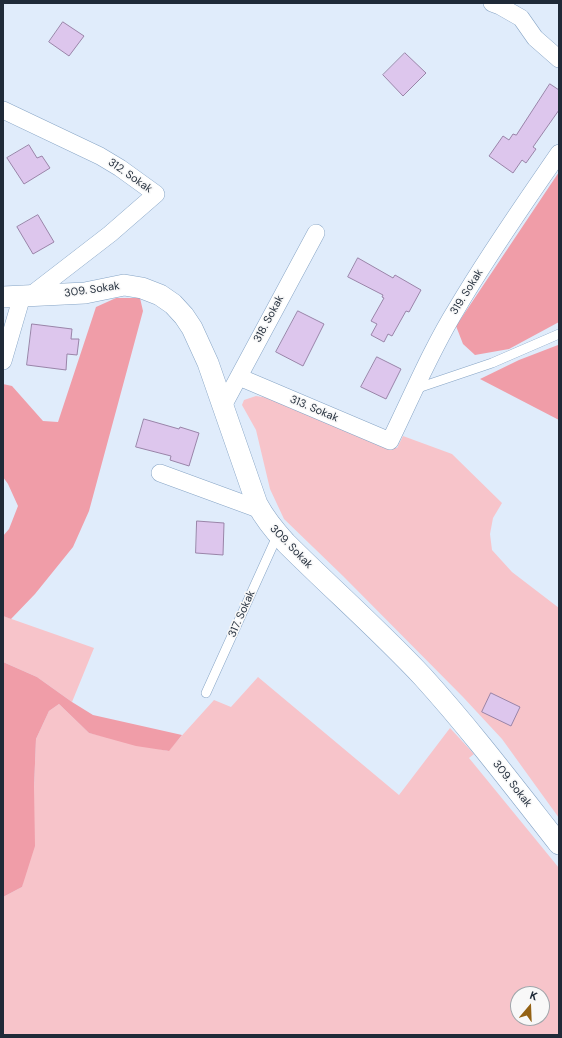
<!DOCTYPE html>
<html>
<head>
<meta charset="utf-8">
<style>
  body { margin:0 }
  #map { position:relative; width:562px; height:1038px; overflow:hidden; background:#e0ecfb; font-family:"DM Sans",sans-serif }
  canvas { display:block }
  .frame { position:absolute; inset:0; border:4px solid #1f2a38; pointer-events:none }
  .north { position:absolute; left:510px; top:986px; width:40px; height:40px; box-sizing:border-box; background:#f8f8f8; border:1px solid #a1a6ab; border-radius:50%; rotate:19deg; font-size:11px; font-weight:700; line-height:16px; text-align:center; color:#1f2a38 }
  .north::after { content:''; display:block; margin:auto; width:14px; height:18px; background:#946214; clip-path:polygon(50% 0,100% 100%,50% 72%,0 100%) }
</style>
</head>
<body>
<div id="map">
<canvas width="562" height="1038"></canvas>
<div class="frame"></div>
<div class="north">K</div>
</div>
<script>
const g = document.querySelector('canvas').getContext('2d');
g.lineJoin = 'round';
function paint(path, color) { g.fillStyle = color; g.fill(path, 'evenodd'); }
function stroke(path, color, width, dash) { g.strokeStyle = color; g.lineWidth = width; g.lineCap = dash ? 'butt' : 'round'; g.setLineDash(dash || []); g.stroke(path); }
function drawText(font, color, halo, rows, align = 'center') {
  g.font = font + ' "DM Sans",sans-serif'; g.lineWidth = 3; g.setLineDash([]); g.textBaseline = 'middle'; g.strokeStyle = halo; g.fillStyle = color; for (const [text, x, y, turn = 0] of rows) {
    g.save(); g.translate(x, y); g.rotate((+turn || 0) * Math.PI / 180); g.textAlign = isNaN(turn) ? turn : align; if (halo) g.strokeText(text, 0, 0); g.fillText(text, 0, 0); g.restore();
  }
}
paint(new Path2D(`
  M256,396l13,2 118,49 10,1 6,-12 49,18 50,49 -9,15 -3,16 2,16 20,22 47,36v210l-57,-79 -39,-42 -120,-121 -59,-57 -14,-30 -14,-59 -14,-25 2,-5z
  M3,616l91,32 -22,54 -35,-25 -34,-15z
  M258,677l141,118 51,-67 24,26 -5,4 90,110v167h-556v-138l19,-10 12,-99 2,-49 13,-28 10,-7 30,29 79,18 46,-51 17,7zM518,994h24v24h-24z`), '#f7c4ca');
paint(new Path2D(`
  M559,172v150l-50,27 -34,6 -12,-11 -7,-18z
  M116,298h24l3,13 -54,200 -16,36 -38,47 -24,25 -8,-3v-80l6,-7 9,-23 -10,-22 -5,-7v-93l9,2 31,35 15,1 38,-115z
  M558,345h1v75l-79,-41 39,-19z
  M3,662l34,15 35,25 21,13 89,20 -13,16 -33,-5 -47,-13 -30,-29 -10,7 -13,28 -2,49 1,58 -13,41 -19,10z`), '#f09da8');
const building = new Path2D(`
  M63,22l21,14 -15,20 -20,-14z
  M405,53l21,20 -23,23 -20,-21z
  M550,84l9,6v20l-26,37 3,2 -10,14 -4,-3 -9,13 -24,-17 14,-20 6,4 4,-6 3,1z
  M29,145l8,13 5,-2 8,12 -26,16 -17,-26z
  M38,215l16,27 -21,12 -16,-27z
  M358,258l35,20 2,-3 26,15 -12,22 -3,-1 -14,25 -4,-2 -4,8 -13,-7 6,-11 -6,-3 13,-23 -2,-1 1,-2 -35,-18z
  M298,311l26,13 -21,42 -27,-14z
  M32,324l40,5 -1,10h8l-2,16 -10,-1 -1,16 -39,-5z
  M377,357l24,12 -15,30 -25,-12z
  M144,419l35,10 1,-2 19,6 -10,33 -19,-6 1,-4 -35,-9z
  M197,521l27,2 -1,32 -27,-2z
  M491,693l29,14 -9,19 -29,-14z`);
paint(building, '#ddc6ed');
stroke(building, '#9984a8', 1);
const service = new Path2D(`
  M415,389l77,-26 67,-29
  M206,693l72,-159`);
const minor = new Path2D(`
  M492,3l8,3 21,12 14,20 24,21
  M3,110l97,46 20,12 36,26 -46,40 -79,61
  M3,361l19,-65
  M239,377l151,64c22,-45 41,-91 67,-133 31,-53 67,-104 102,-155
  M223,406l93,-173
  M160,473l101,37`);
const tertiary = new Path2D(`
  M3,297l82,-4 39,-8 18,3 18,7 13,9 11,12 8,12 16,35 49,141c8,15 17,26 29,39 45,45 93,87 137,134 48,53 92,111 136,167`);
stroke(service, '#86a4c5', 10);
stroke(minor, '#86a4c5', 18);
stroke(tertiary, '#86a4c5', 22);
stroke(service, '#fff', 9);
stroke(minor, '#fff', 17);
stroke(tertiary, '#fff', 21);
drawText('11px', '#1f2a38', '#f8f8f8', [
  ["312. Sokak",130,176,35],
  ["309. Sokak",92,290,-8],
  ["319. Sokak",467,292,-58],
  ["318. Sokak",269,319,-62],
  ["313. Sokak",314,409,23],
  ["309. Sokak",291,547,46],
  ["317. Sokak",242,614,-66],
  ["309. Sokak",512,784,52]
]);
</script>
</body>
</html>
